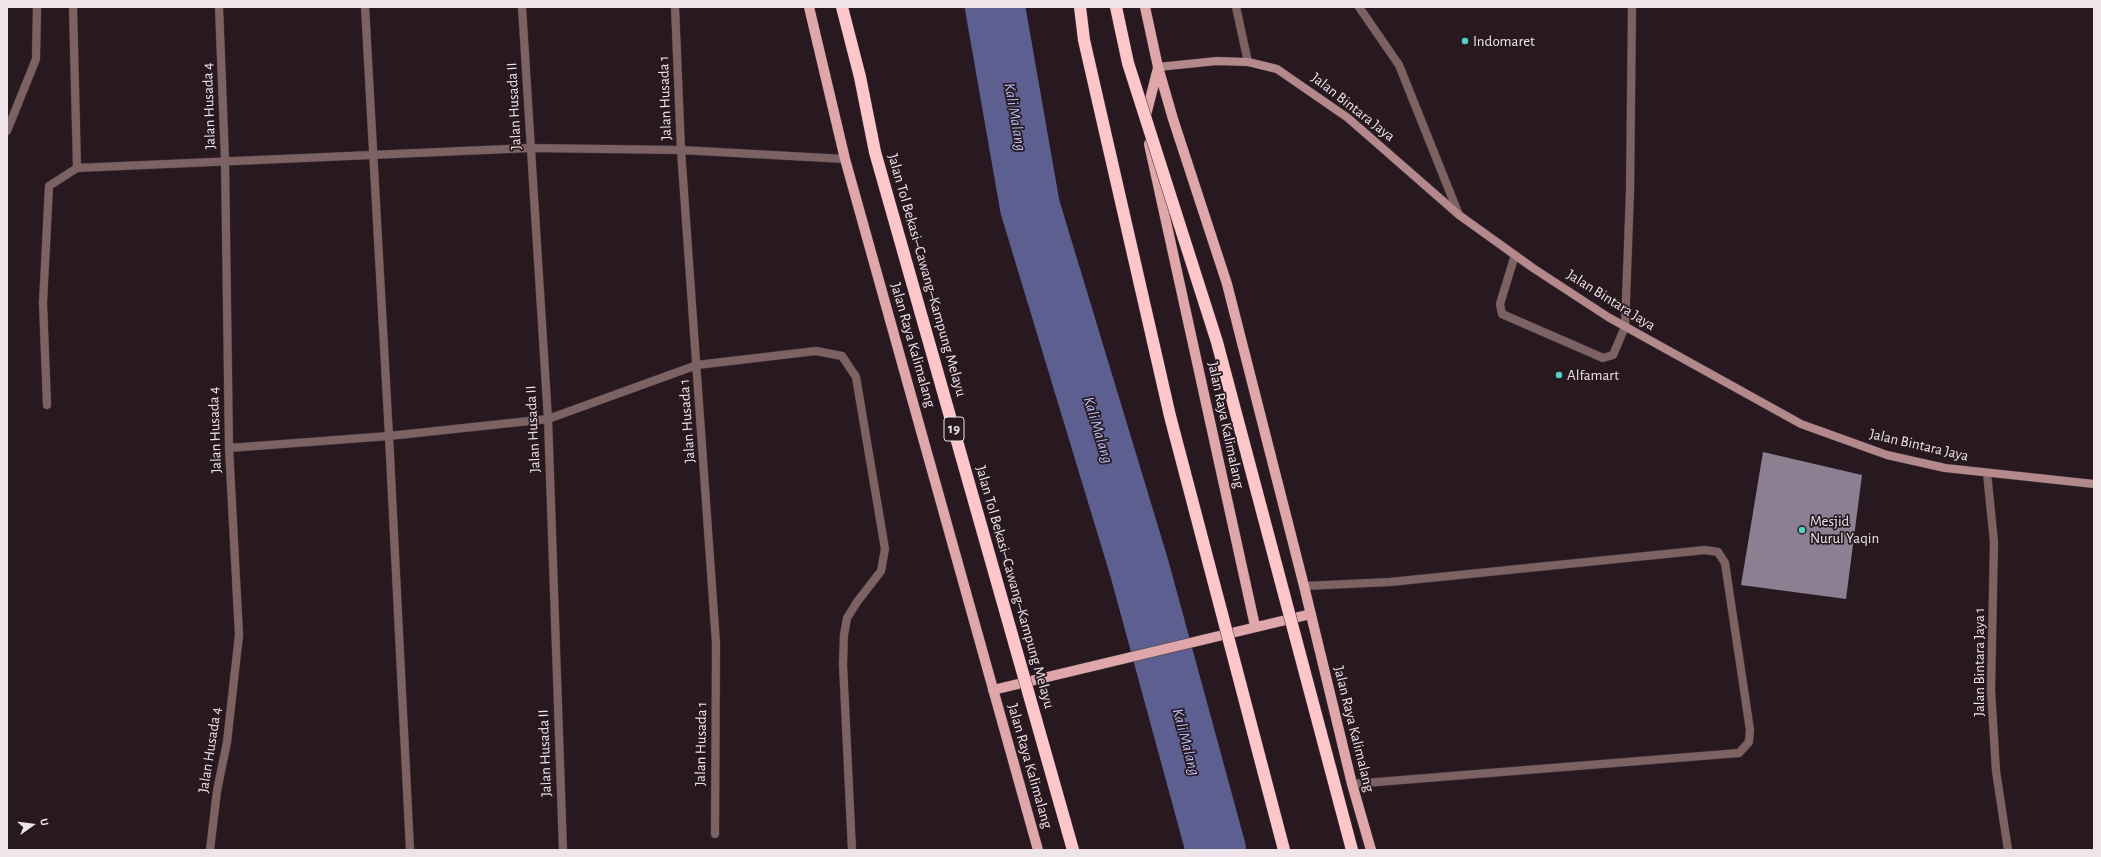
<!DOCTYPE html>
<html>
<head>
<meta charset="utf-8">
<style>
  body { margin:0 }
  #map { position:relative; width:2101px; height:857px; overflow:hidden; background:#281921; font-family:"Alegreya Sans",sans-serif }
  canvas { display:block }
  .frame { position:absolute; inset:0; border:8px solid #efe4ea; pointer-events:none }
  .north { position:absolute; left:12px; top:805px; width:40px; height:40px; -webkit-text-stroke:3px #281921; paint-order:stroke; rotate:76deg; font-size:11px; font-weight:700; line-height:16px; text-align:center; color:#efe4ea }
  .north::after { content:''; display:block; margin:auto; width:14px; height:18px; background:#efe4ea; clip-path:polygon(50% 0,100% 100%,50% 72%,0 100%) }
</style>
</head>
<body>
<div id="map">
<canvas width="2101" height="857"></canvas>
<div class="frame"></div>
<div class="north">U</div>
</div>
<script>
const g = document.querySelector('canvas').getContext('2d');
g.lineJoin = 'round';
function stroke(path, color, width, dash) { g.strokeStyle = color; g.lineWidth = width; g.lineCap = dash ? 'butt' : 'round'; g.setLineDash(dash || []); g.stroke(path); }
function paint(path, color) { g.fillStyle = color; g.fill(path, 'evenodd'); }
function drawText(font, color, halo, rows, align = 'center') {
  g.font = font + ' "Alegreya Sans",sans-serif'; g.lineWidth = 3.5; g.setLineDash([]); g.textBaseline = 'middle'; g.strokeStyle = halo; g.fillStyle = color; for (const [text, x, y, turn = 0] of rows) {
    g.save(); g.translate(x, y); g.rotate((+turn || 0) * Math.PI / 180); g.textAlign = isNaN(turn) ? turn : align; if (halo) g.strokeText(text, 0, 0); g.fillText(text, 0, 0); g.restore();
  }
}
stroke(new Path2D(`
  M995,7l35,200 109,360 77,283`), '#5d5f90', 60);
paint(new Path2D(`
  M1763,452l99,23 -16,124 -105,-14z`), '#8b8091');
const lane = new Path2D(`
  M1236,7l12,55
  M1359,7l40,58 60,150
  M1515,255l-15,49 2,10 101,44 10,-3 12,-28`);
const street = new Path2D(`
  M73,7l4,161
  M365,7l24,429 21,414
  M522,7l26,412 15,431
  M675,7l6,143 35,493 -1,191
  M7,131l29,-72 1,-52
  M1625,327l5,-136 2,-184
  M47,405l-4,-102 6,-117 28,-18 453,-20 151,2 164,9
  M229,448l160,-12 159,-17 149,-54 119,-14 26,5 14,21 29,172 -4,22 -24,31 -10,16 -3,17 -1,29 9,186
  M1987,473l7,69 -3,148 5,81 12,79
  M1304,586l86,-4 315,-32 13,2 7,11 25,167 -1,12 -10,11 -387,31
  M210,850l7,-59 10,-49 12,-107 -10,-187 -4,-288 -6,-153`);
const secondary = new Path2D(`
  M1158,67l59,-6 31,1 29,7 71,49 111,97 74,53 75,49 193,107 86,31 58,13 149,16`);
const primary = new Path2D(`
  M809,7l36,152 193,691
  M1145,7l13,60 15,52 54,165 77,302 48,198 19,66
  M1145,119l13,-51
  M1149,144l106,482
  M993,690l318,-76`);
stroke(lane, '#44353d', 9);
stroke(street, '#44353d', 9);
stroke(secondary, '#44353d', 9);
stroke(primary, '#44353d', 11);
stroke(lane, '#7d6263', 8);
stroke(street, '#7d6263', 8);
stroke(secondary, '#b4898b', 8);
stroke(primary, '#dfa7aa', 10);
const highwayBridge = new Path2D(`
  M842,7l18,70 15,75 198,698
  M1080,7l4,33 86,376 114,434
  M1116,7l12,56 89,279 135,508`);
stroke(highwayBridge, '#44353d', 13, []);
stroke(highwayBridge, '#fdc6c9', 12);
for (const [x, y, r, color] of [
  [1465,41,4,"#55cec5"],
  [1559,375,4,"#55cec5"],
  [1802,530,4,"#55cec5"]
]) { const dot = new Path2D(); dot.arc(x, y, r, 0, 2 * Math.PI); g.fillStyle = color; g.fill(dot); stroke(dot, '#281921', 1.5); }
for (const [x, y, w] of [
  [954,429,20]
]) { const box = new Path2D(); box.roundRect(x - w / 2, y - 12, w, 24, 3); g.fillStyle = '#281921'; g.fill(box); stroke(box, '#efe4ea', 1); }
drawText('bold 14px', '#efe4ea', null, [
  ["19",954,429]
]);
drawText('15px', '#efe4ea', '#281921', [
  ["Indomaret",1473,41],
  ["Alfamart",1567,375],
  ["Mesjid",1810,521],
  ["Nurul Yaqin",1810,538]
], 'left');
drawText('15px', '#efe4ea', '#281921', [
  ["Jalan Husada 1",665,98,-92],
  ["Jalan Husada 4",209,106,-92],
  ["Jalan Husada II",514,106,-93],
  ["Jalan Bintara Jaya",1353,107,38],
  ["Jalan Tol Bekasi–Cawang–Kampung Melayu",927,275,74],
  ["Jalan Bintara Jaya",1611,300,32],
  ["Jalan Raya Kalimalang",913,345,74],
  ["Jalan Husada 1",687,421,-94],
  ["Jalan Raya Kalimalang",1226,425,78],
  ["Jalan Husada II",533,429,-93],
  ["Jalan Husada 4",215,430,-92],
  ["Jalan Bintara Jaya",1919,445,13],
  ["Jalan Tol Bekasi–Cawang–Kampung Melayu",1015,587,74],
  ["Jalan Bintara Jaya 1",1979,662,-90],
  ["Jalan Raya Kalimalang",1354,729,76],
  ["Jalan Husada 1",701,744,-89],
  ["Jalan Husada 4",210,750,-81],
  ["Jalan Husada II",545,753,-92],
  ["Jalan Raya Kalimalang",1030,766,74]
]);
drawText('italic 16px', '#bbbffc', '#281921', [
  ["Kali Malang",1015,117,80],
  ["Kali Malang",1098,430,73],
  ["Kali Malang",1186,742,75]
]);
</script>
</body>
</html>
